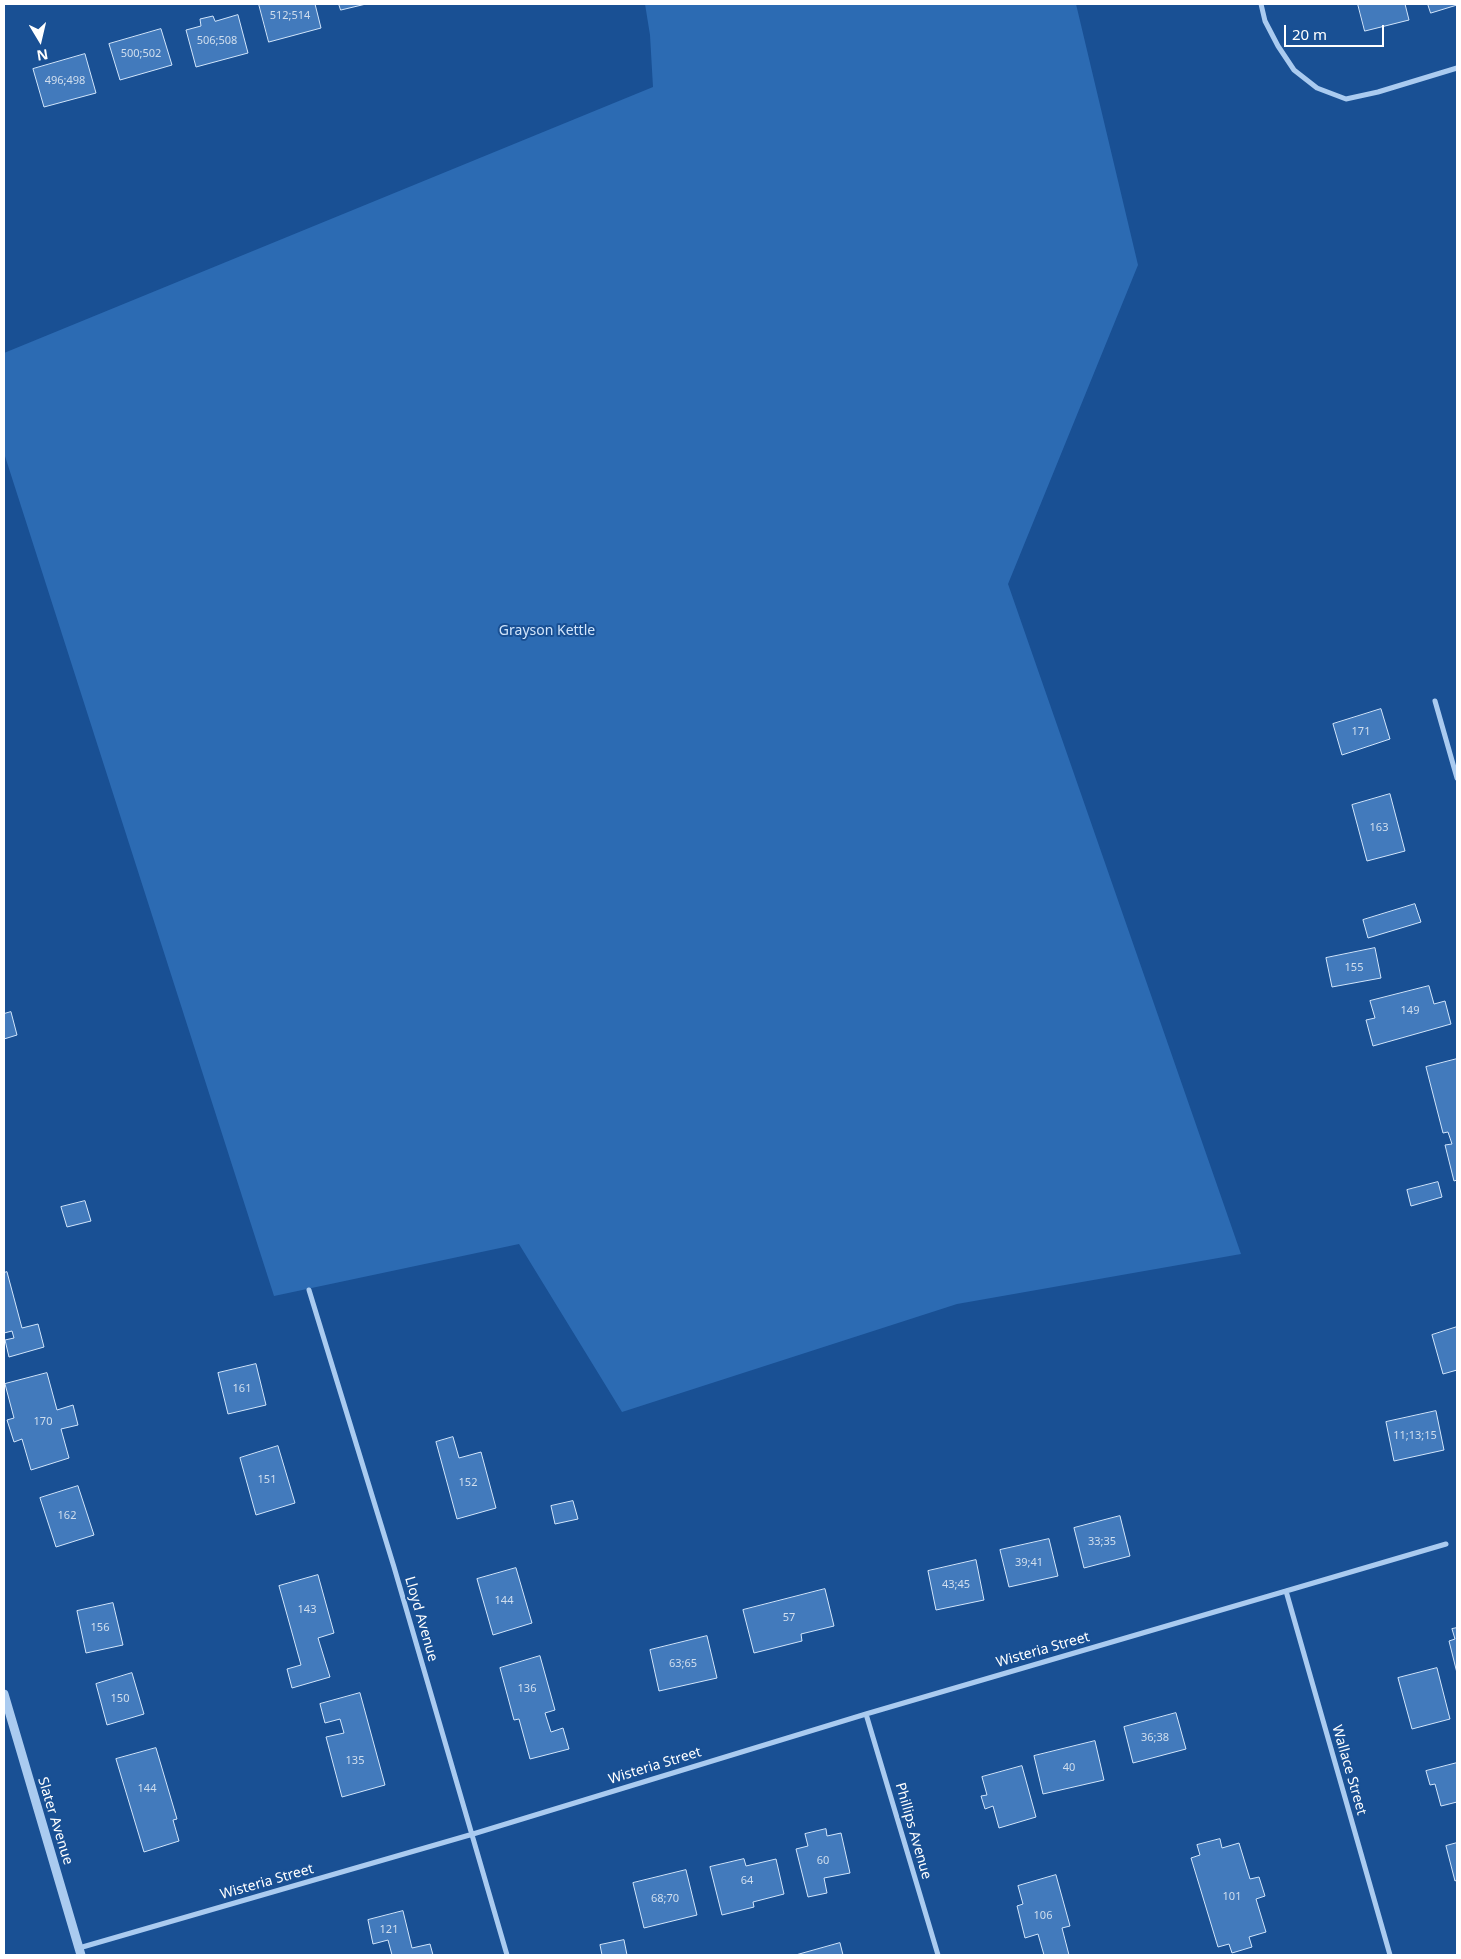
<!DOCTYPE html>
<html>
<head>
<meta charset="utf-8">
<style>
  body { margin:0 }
  #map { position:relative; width:1461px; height:1959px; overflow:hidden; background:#195094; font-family:"Noto Sans",sans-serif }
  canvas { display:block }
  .frame { position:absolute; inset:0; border:5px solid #fff; pointer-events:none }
  .north { position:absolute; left:15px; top:15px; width:50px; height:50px; -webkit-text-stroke:4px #195094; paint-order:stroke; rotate:171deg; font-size:14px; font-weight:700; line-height:20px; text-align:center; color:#fff }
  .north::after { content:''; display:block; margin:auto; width:18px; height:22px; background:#fff; clip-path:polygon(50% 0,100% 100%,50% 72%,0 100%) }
  .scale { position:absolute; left:1284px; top:25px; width:100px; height:22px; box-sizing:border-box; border:2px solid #fff; border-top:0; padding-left:6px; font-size:15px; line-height:18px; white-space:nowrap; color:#fff; -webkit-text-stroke:4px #195094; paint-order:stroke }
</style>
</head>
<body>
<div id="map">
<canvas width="1461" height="1959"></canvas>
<div class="frame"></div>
<div class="north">N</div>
<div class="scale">20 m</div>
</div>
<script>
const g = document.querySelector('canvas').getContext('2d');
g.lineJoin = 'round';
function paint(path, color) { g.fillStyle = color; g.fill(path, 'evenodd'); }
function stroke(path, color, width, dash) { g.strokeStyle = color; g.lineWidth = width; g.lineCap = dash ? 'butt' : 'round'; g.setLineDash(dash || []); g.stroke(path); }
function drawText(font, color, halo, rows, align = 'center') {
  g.font = font + ' "Noto Sans",sans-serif'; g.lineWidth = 4; g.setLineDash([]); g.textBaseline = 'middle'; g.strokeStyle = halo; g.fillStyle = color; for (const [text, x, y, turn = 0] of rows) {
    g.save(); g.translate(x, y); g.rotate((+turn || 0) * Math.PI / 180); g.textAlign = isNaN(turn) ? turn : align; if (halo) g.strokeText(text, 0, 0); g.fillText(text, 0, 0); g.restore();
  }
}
paint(new Path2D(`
  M645,4h431l62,261 -130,319 233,670 -284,50 -335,108 -103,-168 -245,52 -270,-843v-100l649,-266 -3,-52z`), '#2c6bb3');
const building = new Path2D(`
  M259,4h56l6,24 -52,14z
  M339,4h27l-25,6z
  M1358,4h47l4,16 -44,11z
  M1428,4h29v1l-26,8z
  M238,15l10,38 -52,14 -10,-37 15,-4 -1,-7 13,-3 2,5z
  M161,29l11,36 -52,15 -11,-36z
  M85,54l11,39 -52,14 -11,-38z
  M1381,709l9,30 -48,16 -9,-31z
  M1390,794l15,57 -38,10 -15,-56z
  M1415,904l6,18 -53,16 -5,-18z
  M1375,948l6,30 -49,9 -6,-29z
  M1429,986l5,18 11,-3 6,23 -78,22 -7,-26 9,-2 -5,-17z
  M11,1012l6,23 -13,4v-25z
  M1457,1059v121l-3,1 -9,-36 7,-1 -4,-12 -5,1 -17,-66z
  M1438,1182l4,15 -31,9 -4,-16z
  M85,1201l6,20 -24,6 -6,-20z
  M7,1272l15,56 16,-4 6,23 -35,10 -4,-17 9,-2 -2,-7 -8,2v-60z
  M1457,1327v43l-14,4 -11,-39z
  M256,1364l10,41 -38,9 -10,-41z
  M47,1373l10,37 16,-5 5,20 -17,4 8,29 -38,12 -9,-31 -8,3 -7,-22 7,-2 -9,-34z
  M1436,1411l8,39 -50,11 -8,-39z
  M453,1437l6,21 22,-6 15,56 -39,11 -21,-77z
  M278,1446l17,57 -39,12 -16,-57z
  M78,1486l16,49 -38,12 -16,-49z
  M573,1501l5,18 -23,5 -4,-18z
  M1120,1516l10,40 -46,12 -10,-40z
  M1049,1539l9,37 -49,11 -9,-37z
  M976,1560l8,40 -48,10 -8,-39z
  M516,1568l16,55 -39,12 -16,-56z
  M318,1575l16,58 -16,5 12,39 -38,11 -5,-19 14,-4 -22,-79z
  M825,1589l9,37 -33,8 1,7 -48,12 -11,-43z
  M113,1603l10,42 -37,8 -9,-42z
  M1457,1628v45l-8,-32 6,-2 -3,-10z
  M707,1636l10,42 -58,13 -9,-41z
  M540,1656l15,54 -10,3 6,19 12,-4 6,21 -39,10 -11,-40 -5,1 -14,-52z
  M1437,1668l13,51 -38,10 -14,-51z
  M132,1673l12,41 -37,11 -11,-41z
  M360,1693l25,92 -43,12 -16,-60 18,-4 -4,-14 -15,4 -5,-19z
  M1176,1713l10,36 -53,14 -9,-36z
  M1095,1741l9,39 -61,14 -9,-38z
  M156,1748l21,71 -4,1 6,21 -35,11 -28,-93z
  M1457,1763v39l-16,4 -6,-22 -5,1 -4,-14z
  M1022,1766l14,51 -37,11 -6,-22 -8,3 -4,-13 6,-1 -5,-18z
  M826,1829l1,7 14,-3 9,40 -26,5 3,15 -19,4 -12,-48 12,-3 -3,-12z
  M1220,1839l2,9 17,-5 11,36 9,-2 6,19 -9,3 10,33 -17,5 3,10 -20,6 -3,-9 -11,3 -27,-89 9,-3 -3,-10z
  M1457,1843v37l-2,1 -9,-35z
  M744,1859l2,7 30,-7 8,35 -31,8 1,5 -32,8 -12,-48z
  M686,1870l11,45 -53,13 -11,-45z
  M1056,1875l14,51 -8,2 7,27h-27h2l-6,-21 -13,4 -8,-32 6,-2 -5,-18z
  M403,1911l9,37 18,-4 3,11h-41l-4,-15 -15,4 -5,-24z
  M624,1940l3,15h-25l-2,-10z
  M840,1943l3,12h-47z`);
paint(building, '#427abc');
stroke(building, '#d1e5fb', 1);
stroke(new Path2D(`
  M1261,4l4,17 13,25 16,24 23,18 29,11 32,-7 79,-24
  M1435,701l22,77
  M309,1290l85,277 113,388
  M1286,1591l160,-47
  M866,1714l72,241
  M79,1948l394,-114 393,-120 420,-123 104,364`), '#aacbf0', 5);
stroke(new Path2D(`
  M4,1694l77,261`), '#aacbf0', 9);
drawText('11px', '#d0deee', null, [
  ["512;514",290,16],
  ["506;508",217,41],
  ["500;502",141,54],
  ["496;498",65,81],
  ["171",1361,732],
  ["163",1379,828],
  ["155",1354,968],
  ["149",1410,1011],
  ["161",242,1389],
  ["170",43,1422],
  ["11;13;15",1415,1436],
  ["151",267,1480],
  ["152",468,1483],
  ["162",67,1516],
  ["33;35",1102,1542],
  ["39;41",1029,1563],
  ["43;45",956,1585],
  ["144",504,1601],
  ["143",307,1610],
  ["57",789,1618],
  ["156",100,1628],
  ["63;65",683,1664],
  ["136",527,1689],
  ["150",120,1699],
  ["36;38",1155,1738],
  ["135",355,1761],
  ["40",1069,1768],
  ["144",147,1789],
  ["60",823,1861],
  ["64",747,1881],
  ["101",1232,1897],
  ["68;70",665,1899],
  ["106",1043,1916],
  ["121",389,1930]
]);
drawText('14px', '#d1e5fb', '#195094', [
  ["Grayson Kettle",547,631]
]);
drawText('14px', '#fff', '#195094', [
  ["Lloyd Avenue",421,1619,74],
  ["Wisteria Street",1043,1650,-16],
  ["Wisteria Street",655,1766,-17],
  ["Wallace Street",1349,1770,74],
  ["Slater Avenue",55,1821,73],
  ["Phillips Avenue",913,1831,74],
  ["Wisteria Street",267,1882,-16]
]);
</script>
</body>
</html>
